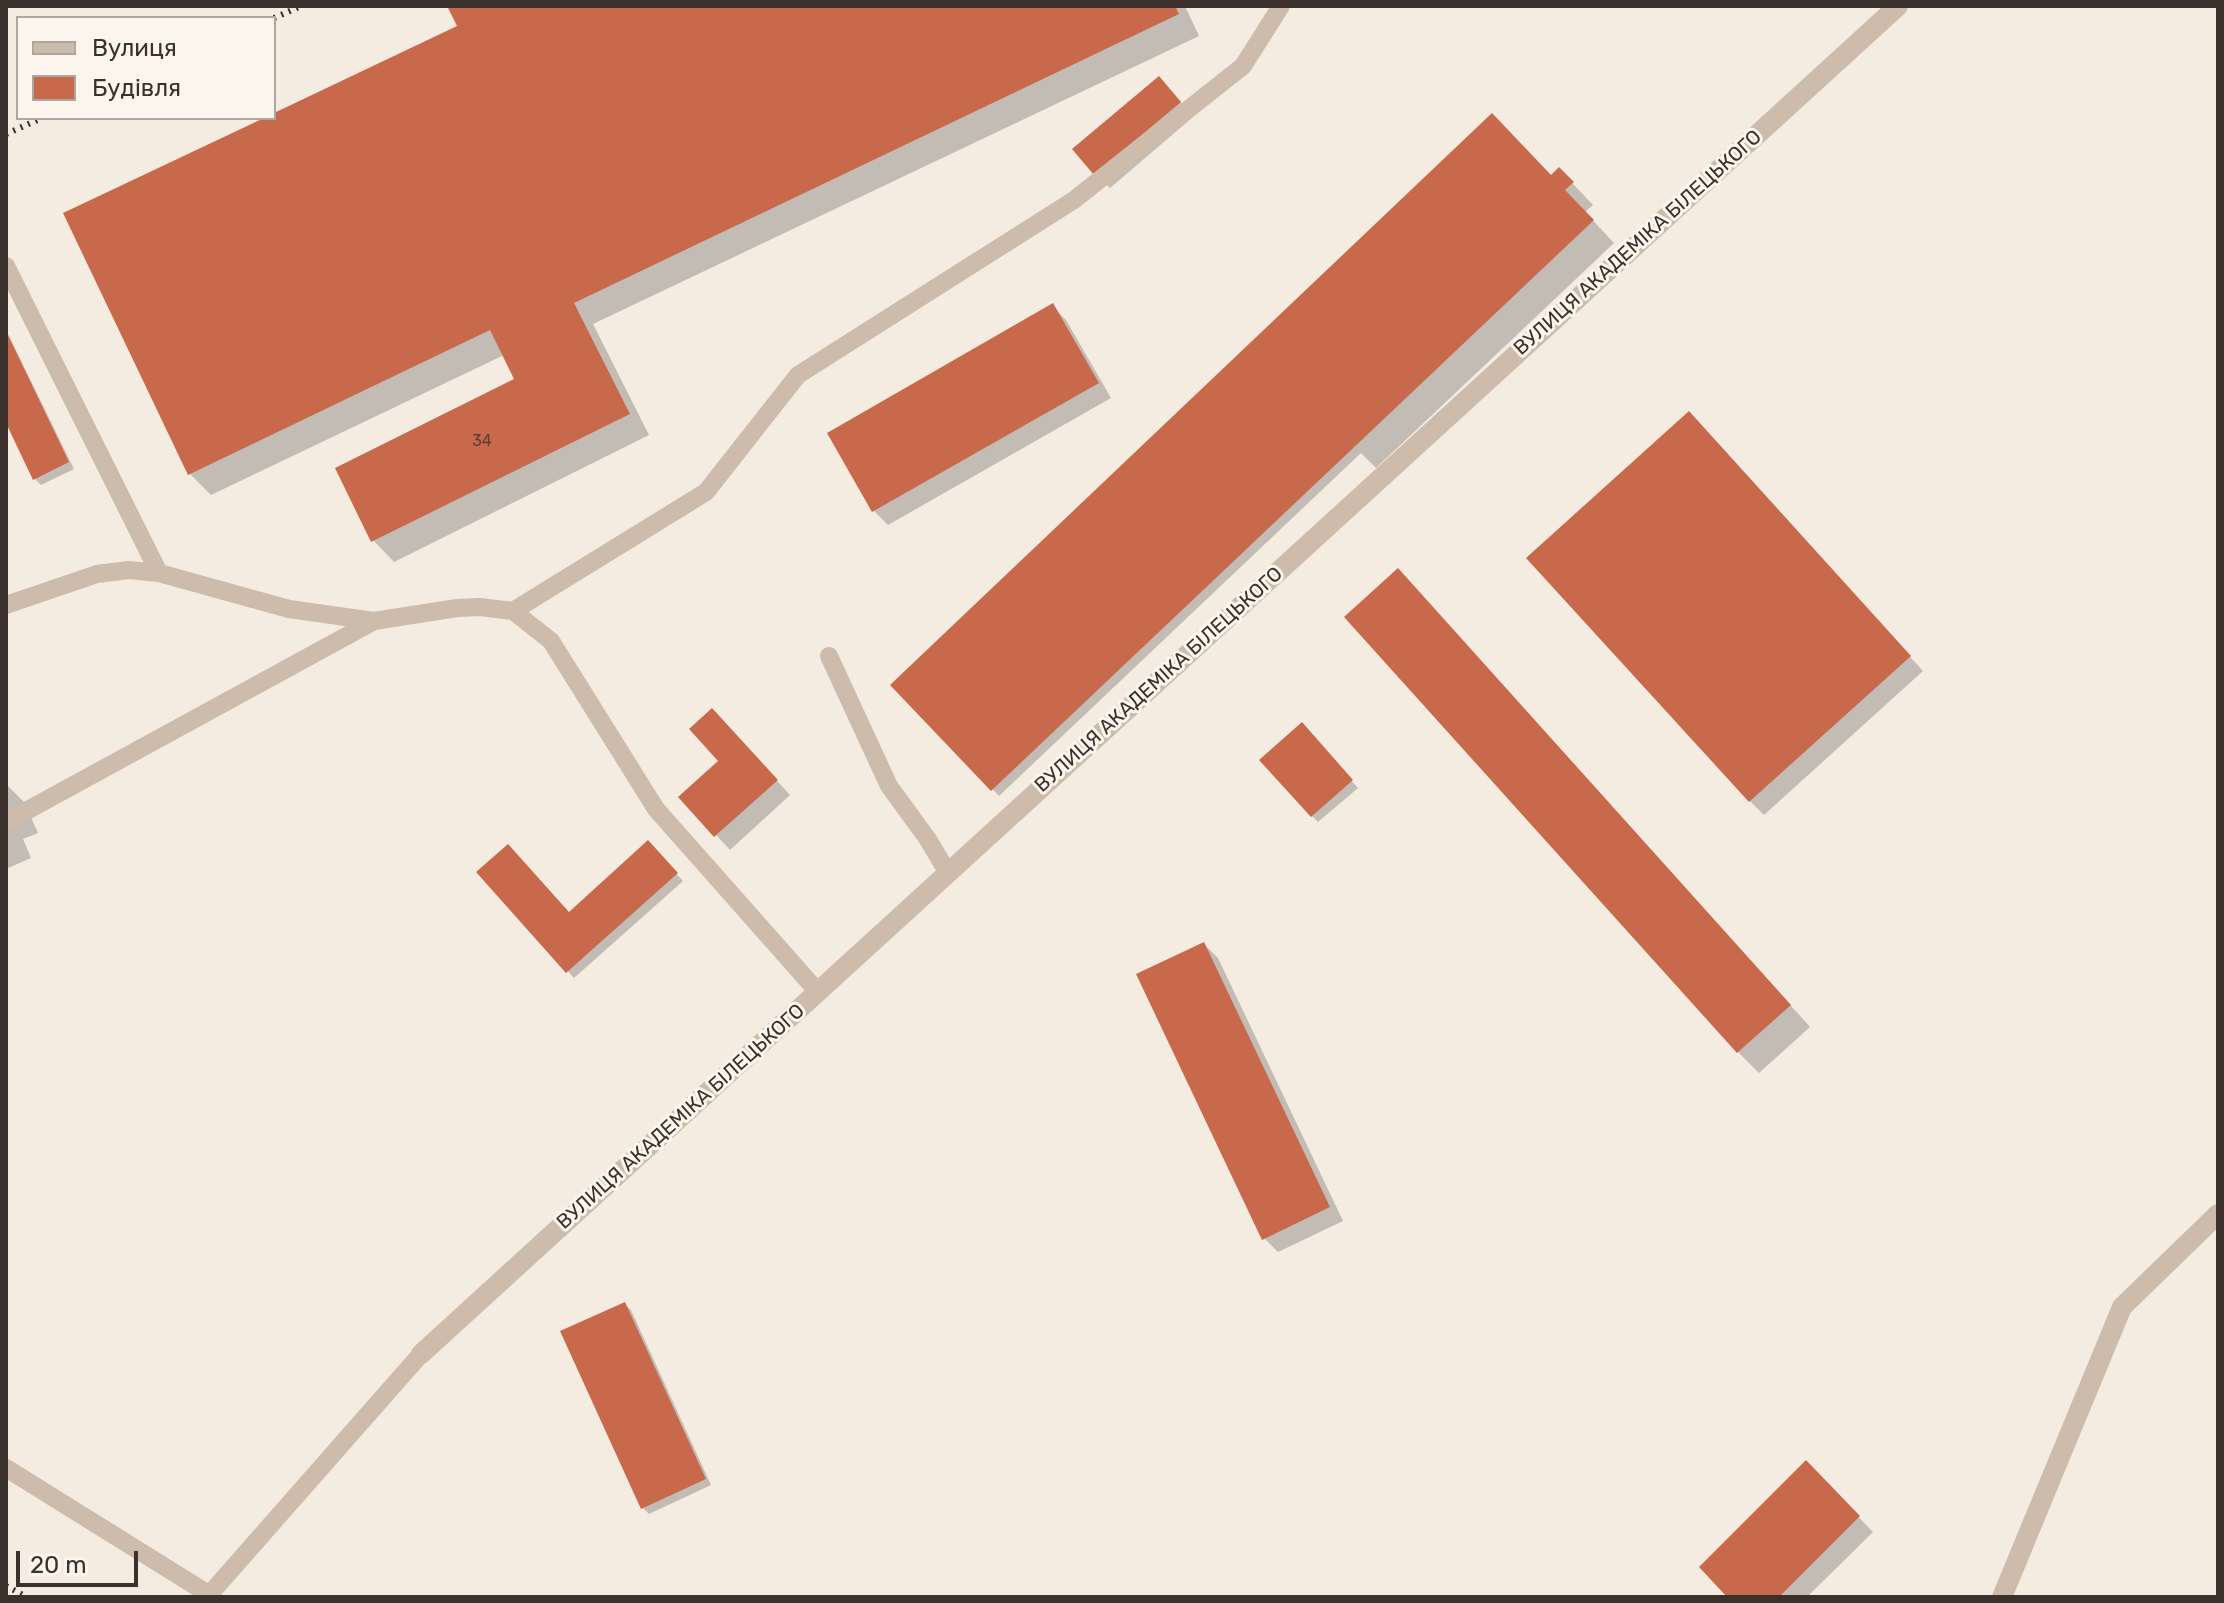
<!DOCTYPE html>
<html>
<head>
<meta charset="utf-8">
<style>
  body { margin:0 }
  #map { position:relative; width:2224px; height:1603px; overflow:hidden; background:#f4ebe1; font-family:Rubik,sans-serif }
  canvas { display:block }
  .frame { position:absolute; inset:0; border:8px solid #3b302b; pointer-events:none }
  .legend { position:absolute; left:16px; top:16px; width:260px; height:104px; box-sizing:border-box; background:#fbf5ee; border:2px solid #aea6a0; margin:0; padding:10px 14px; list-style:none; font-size:24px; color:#3b302b }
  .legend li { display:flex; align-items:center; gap:16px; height:40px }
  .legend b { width:40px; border:2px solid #aea6a0 }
  .scale { position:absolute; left:16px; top:1551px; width:122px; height:36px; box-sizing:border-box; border:4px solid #3b302b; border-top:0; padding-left:10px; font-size:24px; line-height:28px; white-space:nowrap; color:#3b302b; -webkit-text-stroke:6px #fbf5ee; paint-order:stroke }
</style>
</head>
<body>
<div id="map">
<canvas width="2224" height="1603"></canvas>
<div class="frame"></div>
<ul class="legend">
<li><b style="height:10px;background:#cdbbac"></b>Вулиця</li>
<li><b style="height:22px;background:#c8694b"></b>Будівля</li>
</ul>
<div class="scale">20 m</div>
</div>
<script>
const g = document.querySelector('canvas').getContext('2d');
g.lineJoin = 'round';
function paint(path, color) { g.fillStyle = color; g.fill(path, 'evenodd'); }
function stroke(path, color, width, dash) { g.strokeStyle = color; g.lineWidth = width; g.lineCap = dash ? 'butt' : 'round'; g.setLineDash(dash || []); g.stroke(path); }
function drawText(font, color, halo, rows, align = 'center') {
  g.font = font + ' Rubik,sans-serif'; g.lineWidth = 6; g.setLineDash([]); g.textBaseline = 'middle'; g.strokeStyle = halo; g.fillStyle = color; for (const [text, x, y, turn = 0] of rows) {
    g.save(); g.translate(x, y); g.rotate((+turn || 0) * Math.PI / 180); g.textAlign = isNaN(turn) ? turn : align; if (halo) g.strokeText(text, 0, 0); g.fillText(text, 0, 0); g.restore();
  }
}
paint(new Path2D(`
  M449,6h736l14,30 -606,288 56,111 -255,127 -21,-22 143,-160 -12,-25 -293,140 -21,-21 79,-356h5v-3l189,-80z
  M1173,93l20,24 -83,71 -14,-14z
  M1559,169l34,36 -8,7 29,31 -238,225 -15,-15 -362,343 -106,-111z
  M1052,306l14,14 45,78 -223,127 -14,-14 -45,-78z
  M6,330l68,139 -33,16 -6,-6 -29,-61z
  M1702,428l221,243 -159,144 -14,-14z
  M1419,592l391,435 -51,46 -21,-21z
  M726,725l64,70 -60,55 -49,-53 40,-36z
  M1308,732l50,56 -40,34 -6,-6z
  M6,784l18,18 14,31 -15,6 8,19 -25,11z
  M648,843l35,38 -109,97 -95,-105 90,41z
  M1204,944l14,14 125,263 -65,31 -14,-14z
  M624,1304l7,6 80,175 -62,29 -7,-7z
  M1806,1463l67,69 -66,65h-78z`), '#0003');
paint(new Path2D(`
  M447,6h728l4,8 -605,289 56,111 -259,128 -36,-74 179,-89 -24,-49 -302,145 -125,-262 201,-95h10v-5l183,-87z
  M1159,76l22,26 -87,73 -22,-26z
  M1492,113l59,62 8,-8 15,15 -9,8 29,30 -603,571 -101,-106z
  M1053,303l46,80 -227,129 -45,-79z
  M6,331l63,131 -36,18 -27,-57z
  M1689,411l222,245 -162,146 -223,-244z
  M1398,568l393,437 -54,48 -393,-436z
  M712,708l66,72 -64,57 -36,-40 40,-36 -29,-32z
  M1302,722l51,58 -42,37 -52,-57z
  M648,840l30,33 -112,100 -90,-101 32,-28 61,68z
  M1204,942l126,265 -68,33 -126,-266z
  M625,1302l81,177 -65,30 -81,-178z
  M1806,1460l54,56 -81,81h-52l-28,-30z`), '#c8694b');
stroke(new Path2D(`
  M6,266l153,307
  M6,605l91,-31 32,-4 30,3 130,36 85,12 83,-13 23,-1 33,4 38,30 105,168 162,183
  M513,611l193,-119 92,-117 276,-175 169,-134 38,-60
  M829,656l60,130 38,52 21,35
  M6,822l368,-201
  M6,1468l207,129
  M209,1595l212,-241`), '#cdbbac', 18);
stroke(new Path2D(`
  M421,1354l1477,-1348
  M2002,1597l120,-290 96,-93`), '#cdbbac', 20);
stroke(new Path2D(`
  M274,18l27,-12
  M6,134l36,-16
  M6,1586l21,11`), '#3b302b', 6, [2, 6]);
drawText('16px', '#5e3e33', null, [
  ["34",482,441]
]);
drawText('20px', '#3b302b', '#fbf5ee', [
  ["ВУЛИЦЯ АКАДЕМІКА БІЛЕЦЬКОГО",1638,243,-42],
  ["ВУЛИЦЯ АКАДЕМІКА БІЛЕЦЬКОГО",1159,680,-42],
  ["ВУЛИЦЯ АКАДЕМІКА БІЛЕЦЬКОГО",681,1117,-42]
]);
</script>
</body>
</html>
